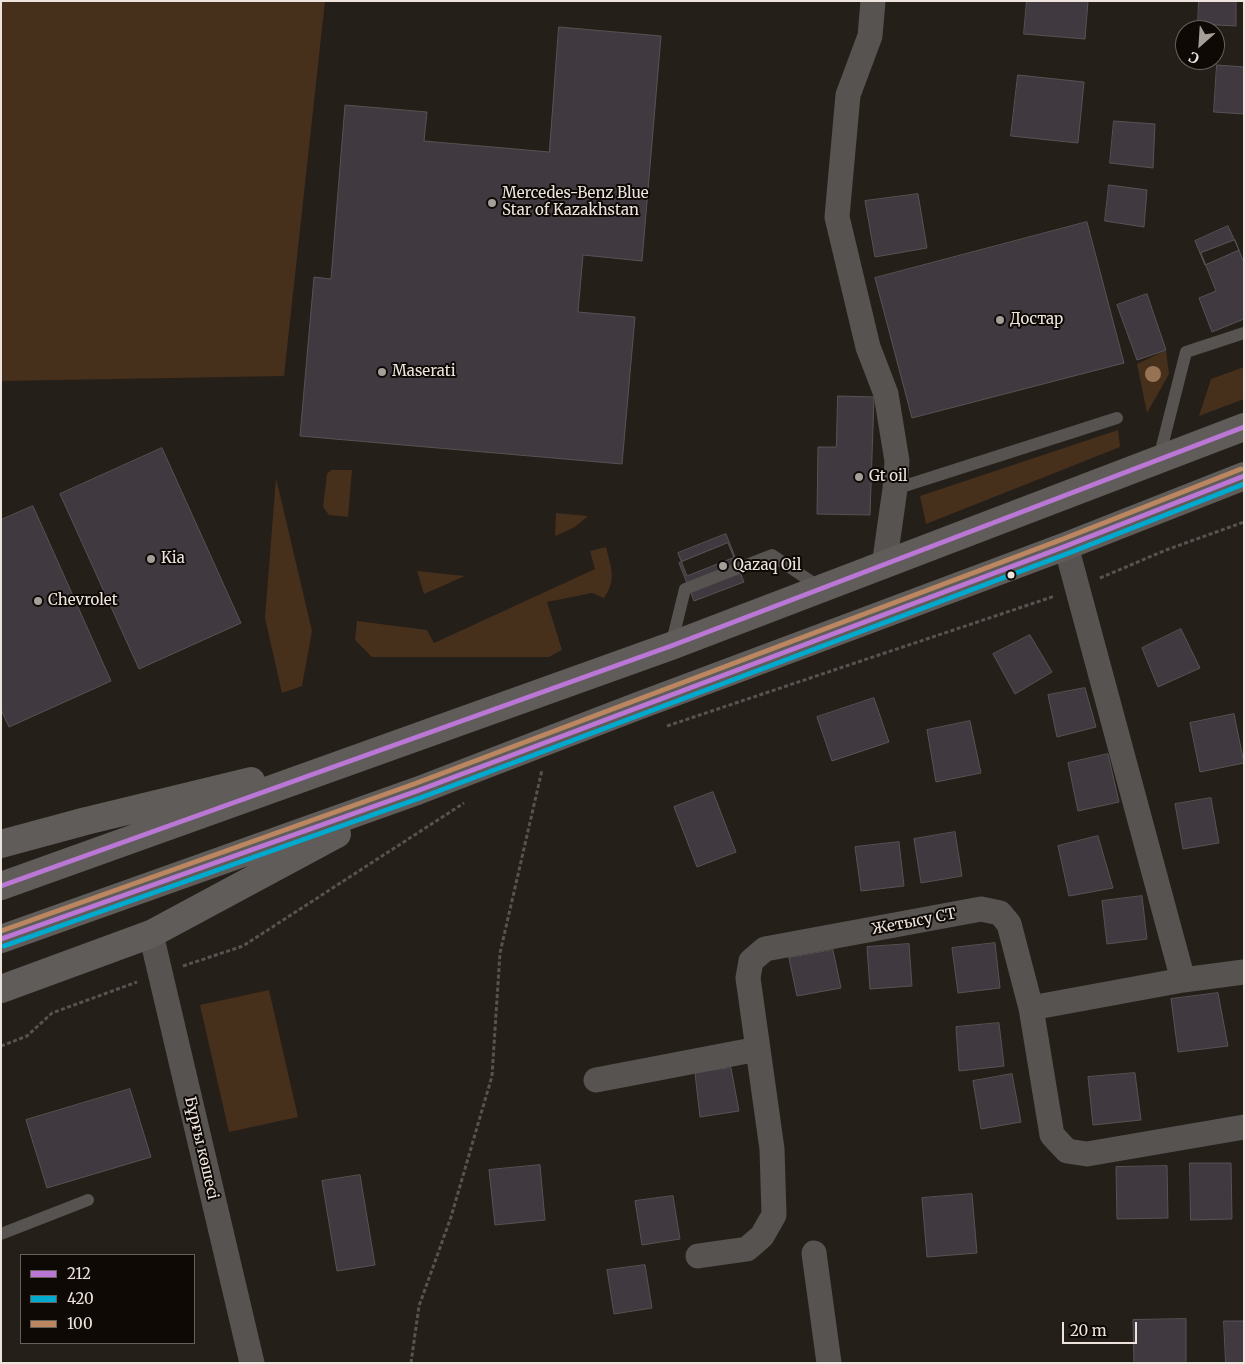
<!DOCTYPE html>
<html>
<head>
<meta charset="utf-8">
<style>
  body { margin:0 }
  #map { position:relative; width:1245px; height:1364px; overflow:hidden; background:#251f1a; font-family:Merriweather,serif }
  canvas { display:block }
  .frame { position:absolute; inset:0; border:2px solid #ece4dd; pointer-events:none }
  .legend { position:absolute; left:20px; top:1254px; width:175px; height:90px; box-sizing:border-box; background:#0f0906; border:1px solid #67615c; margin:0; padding:6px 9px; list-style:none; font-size:15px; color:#ece4dd }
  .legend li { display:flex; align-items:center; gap:10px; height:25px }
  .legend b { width:25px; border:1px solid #67615c }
  .north { position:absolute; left:1175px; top:20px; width:50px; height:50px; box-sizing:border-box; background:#0f0906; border:1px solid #67615c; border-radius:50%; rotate:206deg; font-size:14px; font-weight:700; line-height:20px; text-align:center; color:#ece4dd }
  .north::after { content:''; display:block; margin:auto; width:18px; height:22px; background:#a69f99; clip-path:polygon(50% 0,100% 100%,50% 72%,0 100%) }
  .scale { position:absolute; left:1062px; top:1322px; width:75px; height:22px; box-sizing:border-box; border:2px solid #ece4dd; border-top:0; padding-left:6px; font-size:15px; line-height:18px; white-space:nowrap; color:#ece4dd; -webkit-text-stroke:4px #0f0906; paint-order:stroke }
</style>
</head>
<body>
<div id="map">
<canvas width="1245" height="1364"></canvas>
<div class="frame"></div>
<ul class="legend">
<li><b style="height:6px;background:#ba77d6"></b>212</li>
<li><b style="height:6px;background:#00a9ce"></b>420</li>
<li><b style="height:6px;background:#bb8660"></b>100</li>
</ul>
<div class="north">С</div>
<div class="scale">20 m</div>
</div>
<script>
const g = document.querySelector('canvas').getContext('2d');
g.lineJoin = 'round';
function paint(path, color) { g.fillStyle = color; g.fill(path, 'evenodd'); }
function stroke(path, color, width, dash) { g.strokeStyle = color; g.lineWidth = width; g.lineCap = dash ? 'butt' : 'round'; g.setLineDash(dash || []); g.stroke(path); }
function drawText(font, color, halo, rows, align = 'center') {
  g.font = font + ' Merriweather,serif'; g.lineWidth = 4; g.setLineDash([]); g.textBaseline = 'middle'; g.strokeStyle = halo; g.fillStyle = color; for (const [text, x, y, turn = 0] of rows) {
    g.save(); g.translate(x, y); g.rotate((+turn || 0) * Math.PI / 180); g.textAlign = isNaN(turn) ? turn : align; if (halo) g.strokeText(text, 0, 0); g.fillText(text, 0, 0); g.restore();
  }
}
paint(new Path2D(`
  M1,1h324l-41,375 -283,5z
  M1166,350l3,24 -22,39 -10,-49z
  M1244,367v32l-45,17 12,-37z
  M1118,430l2,17 -194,77 -6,-28z
  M331,470h21l-4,47 -19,-2 -6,-8 4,-33z
  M276,478l36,153 -10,55 -20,7 -17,-75z
  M556,513l32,3 -13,11 -20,9z
  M606,547c5,21 11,32 -2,51l-12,-5 -45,9 15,48 -13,7h-177l-17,-17 2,-19 70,9 7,13 161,-74 -5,-18z
  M417,571l48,5 -41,18z
  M269,990l29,127 -69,15 -29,-127z`), '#462f1b');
const building = new Path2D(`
  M1027,1h61l-3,38 -61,-5z
  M1199,1h37v25l-38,-2z
  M559,27l102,9 -19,225 -59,-6 -5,57 57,5 -13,147 -322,-28 14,-159 17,2 14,-174 82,7 -3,29 125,11z
  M1217,65l27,2v47l-30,-2z
  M1018,75l66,7 -6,61 -67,-7z
  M1114,121l41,3 -2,44 -43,-5z
  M1109,185l38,5 -3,37 -39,-6z
  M918,194l9,54 -52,9 -10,-56z
  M1087,222l37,141 -212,55 -37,-140z
  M1228,226l11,24 -34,15 -10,-24z
  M1235,240l9,23v56l-32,13 -13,-34 17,-7 -15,-38z
  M1147,294l19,56 -29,10 -20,-55z
  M838,396l36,1 -4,118 -53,-1 1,-67h18z
  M162,448l79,175 -102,46 -79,-175z
  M33,506l78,175 -102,46 -8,-17v-190z
  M726,534l9,23 -48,19 -9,-23z
  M728,543l16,39 -50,19 -15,-38z
  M1181,629l19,39 -42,19 -16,-39z
  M1030,635l22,37 -37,22 -22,-40z
  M1085,688l11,39 -39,10 -9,-42z
  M874,698l15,44 -57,19 -15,-44z
  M1234,714l10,49 -44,9 -10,-49z
  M970,721l11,52 -45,9 -9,-52z
  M1108,754l11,48 -41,9 -10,-48z
  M713,792l23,60 -39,15 -23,-60z
  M1211,798l8,45 -36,6 -8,-45z
  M955,832l7,44 -41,7 -7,-44z
  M1098,836l15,52 -44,8 -11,-50z
  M899,842l5,44 -43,5 -6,-44z
  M1142,896l5,43 -40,5 -5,-43z
  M995,943l5,45 -42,5 -6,-45z
  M909,944l3,42 -42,3 -3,-42z
  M833,950l8,38 -44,8 -8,-38z
  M1218,993l10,53 -50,6 -7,-53z
  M999,1023l5,43 -45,5 -3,-44z
  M731,1068l8,43 -39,6 -5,-44z
  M1135,1073l6,47 -48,5 -5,-48z
  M1012,1074l9,48 -40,7 -8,-48z
  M130,1089l21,68 -104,31 -21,-68z
  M1190,1163h41l1,56 -41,1z
  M540,1165l5,55 -50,5 -6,-55z
  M1167,1166l1,52 -51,1 -1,-52z
  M360,1175l15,90 -38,6 -15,-90z
  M972,1194l5,59 -50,4 -5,-59z
  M673,1196l7,43 -38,6 -7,-44z
  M645,1265l7,43 -38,6 -7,-44z
  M1186,1319v44h-52l-1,-43z
  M1224,1321h20v42h-18z`);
paint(building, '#403a40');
stroke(building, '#565354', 1);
stroke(new Path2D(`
  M1100,578l66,-28 78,-28
  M667,726l388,-130
  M183,966l60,-20 221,-143
  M1,1046l26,-10 25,-23 85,-31
  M411,1363l8,-57 32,-89 41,-141 8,-123 42,-183`), '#565350', 3, [4, 2.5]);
stroke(new Path2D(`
  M1159,458l27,-106 58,-19
  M895,489l222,-71
  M671,646l14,-57 87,-34 50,34
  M1,1234l87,-34`), '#565350', 12);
stroke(new Path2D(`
  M873,1l-3,35 -22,59 -11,122 31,130 18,47 11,67 -2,28 -11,77
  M1066,546l117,434
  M151,934l101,429
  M1031,1008l152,-28 61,-8
  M596,1080l162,-31
  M814,1253l15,110
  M698,1256l49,-7 15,-13 12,-21 -2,-66 -24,-171 3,-17 14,-12 216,-40 19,4 9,11 22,84 21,127 15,16 20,3 157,-27`), '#565350', 25);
stroke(new Path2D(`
  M1,844l85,-23 165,-40
  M1,886l670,-240 573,-219
  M1,939l416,-148 221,-85 428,-160 178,-70
  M1,989l150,-55 186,-100`), '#5f5c59', 28);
stroke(new Path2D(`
  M1,886l670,-240 573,-219
  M1,939l416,-148 649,-245 178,-70`), '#ba77d6', 5);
stroke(new Path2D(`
  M4,946l416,-148 649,-245 175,-69`), '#00a9ce', 5);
stroke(new Path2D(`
  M1,931l413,-147 649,-245 178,-70`), '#bb8660', 5);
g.fillStyle = '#977355';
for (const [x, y] of [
  [1153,374]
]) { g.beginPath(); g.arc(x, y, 8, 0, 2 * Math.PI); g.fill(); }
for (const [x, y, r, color] of [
  [492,203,5,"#a69f99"],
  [1000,320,5,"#a69f99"],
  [382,372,5,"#a69f99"],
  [859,477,5,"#a69f99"],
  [151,559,5,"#a69f99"],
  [723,566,5,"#a69f99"],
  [1011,575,4.5,"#ece4dd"],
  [38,601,5,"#a69f99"]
]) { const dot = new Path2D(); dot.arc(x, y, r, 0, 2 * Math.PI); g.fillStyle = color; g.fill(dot); stroke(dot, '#0f0906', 2); }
drawText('15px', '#ece4dd', '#0f0906', [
  ["Mercedes-Benz Blue",502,194],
  ["Star of Kazakhstan",502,211],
  ["Достар",1010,320],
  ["Maserati",392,372],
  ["Gt oil",869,477],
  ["Kia",161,559],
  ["Qazaq Oil",733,566],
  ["Chevrolet",48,601]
], 'left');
drawText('15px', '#ece4dd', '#0f0906', [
  ["Жетысу СТ",914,922,-11],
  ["Бұрғы көшесі",201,1148,77]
]);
</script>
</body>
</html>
